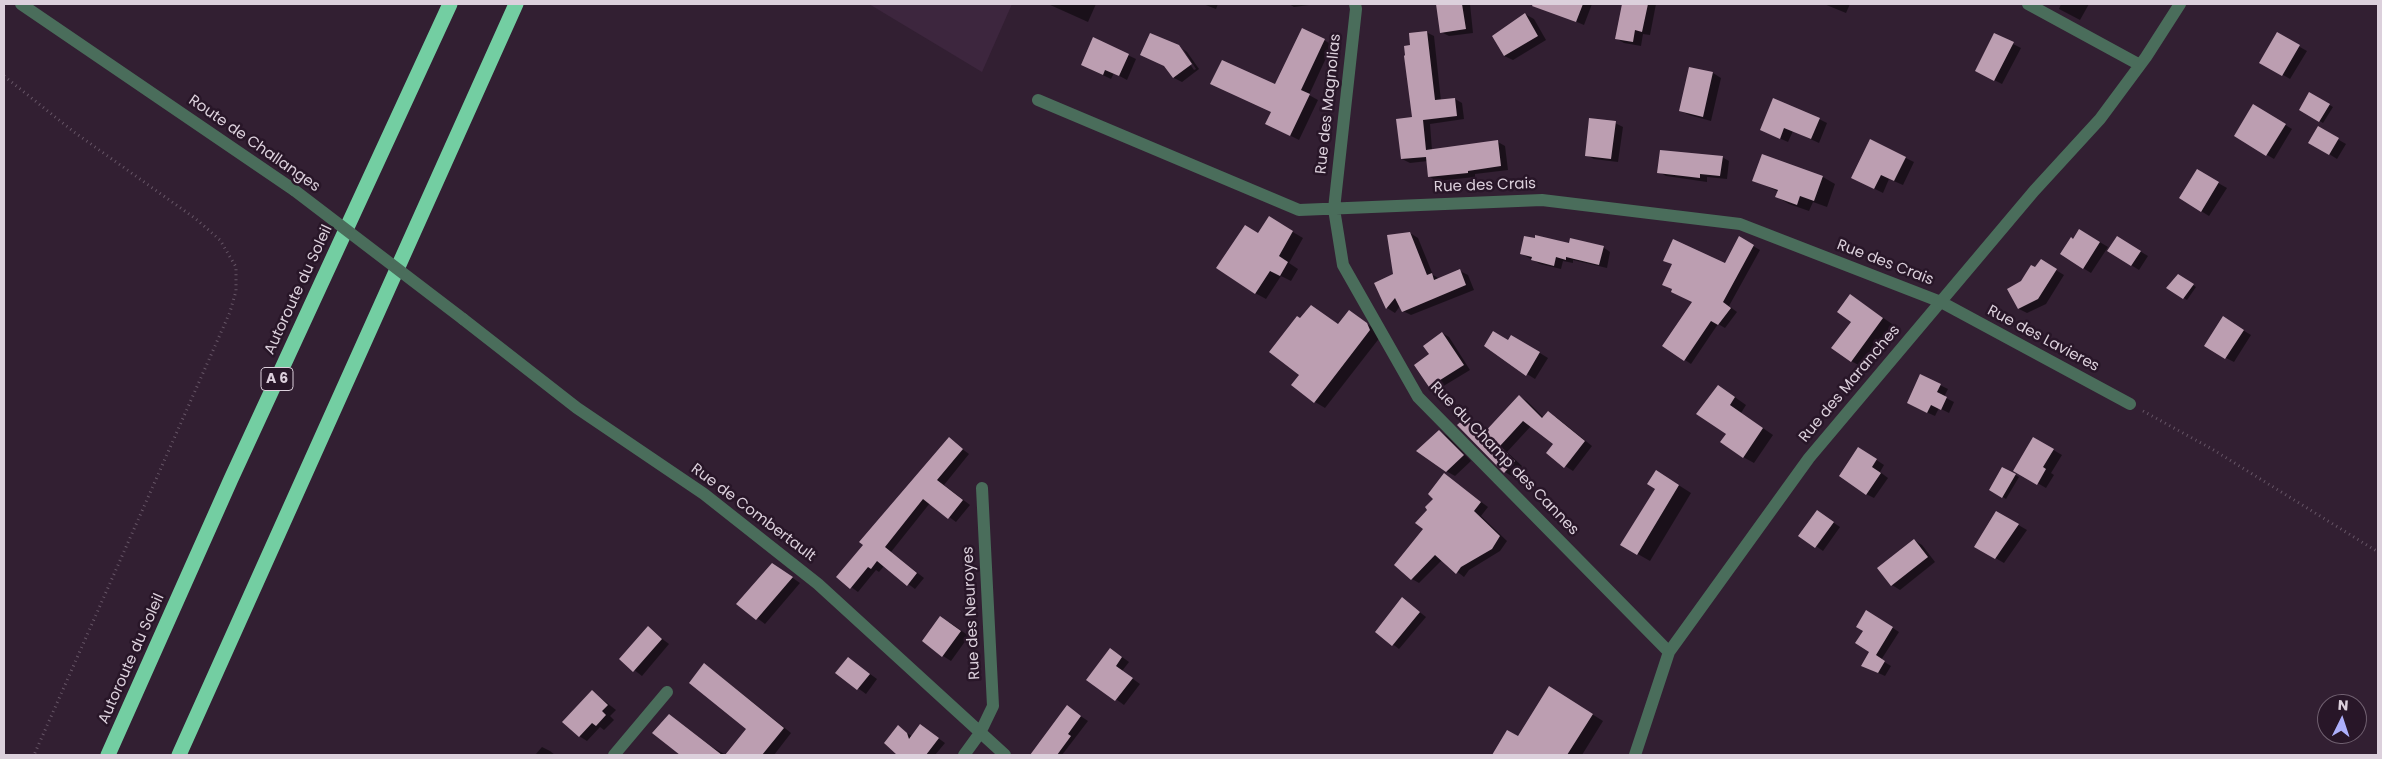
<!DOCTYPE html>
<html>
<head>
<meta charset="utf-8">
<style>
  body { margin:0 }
  #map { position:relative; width:2382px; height:759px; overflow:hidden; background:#321f32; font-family:Poppins,sans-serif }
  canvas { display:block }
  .frame { position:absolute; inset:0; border:5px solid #dcd0dc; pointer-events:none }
  .north { position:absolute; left:2317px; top:694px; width:50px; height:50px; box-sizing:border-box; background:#281628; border:1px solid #706070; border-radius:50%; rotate:4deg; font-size:14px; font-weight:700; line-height:20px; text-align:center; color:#dcd0dc }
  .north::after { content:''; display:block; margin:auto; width:18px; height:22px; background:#adaffb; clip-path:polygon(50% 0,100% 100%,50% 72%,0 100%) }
</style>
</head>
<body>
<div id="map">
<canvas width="2382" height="759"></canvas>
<div class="frame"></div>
<div class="north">N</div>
</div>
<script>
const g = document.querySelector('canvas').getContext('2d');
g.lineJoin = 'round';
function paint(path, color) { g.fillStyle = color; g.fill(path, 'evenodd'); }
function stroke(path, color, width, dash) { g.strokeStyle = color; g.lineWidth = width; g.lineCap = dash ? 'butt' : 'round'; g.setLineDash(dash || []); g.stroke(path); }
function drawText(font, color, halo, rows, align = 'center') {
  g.font = font + ' Poppins,sans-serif'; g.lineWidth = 5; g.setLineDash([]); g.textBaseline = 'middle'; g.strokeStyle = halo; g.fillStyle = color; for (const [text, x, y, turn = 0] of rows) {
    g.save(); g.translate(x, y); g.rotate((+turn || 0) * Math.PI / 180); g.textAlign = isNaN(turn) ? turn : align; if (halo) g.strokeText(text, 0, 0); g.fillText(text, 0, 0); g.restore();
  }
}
paint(new Path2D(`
  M869,4h143l-30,68z`), '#3d263e');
paint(new Path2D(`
  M1048,4h48l-8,18z
  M1203,4h15l-2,5z
  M1289,4h28l-23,3z
  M1437,4h33l3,29 -24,3 -8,-4z
  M1553,4h39l-8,21 -33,-14z
  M1624,4h32l-6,31 -7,-1 -2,12 -17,-3 -8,-5z
  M1824,4h26l-4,9z
  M2061,4h28l-9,16 -21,-11z
  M1525,14l9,5 12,21 -33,20 -9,-4z
  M1426,32l8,4 7,65 14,-2 7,4 2,16 -34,5 2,26 66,-8 7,4 3,24 -33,4v3l-38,4 -7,-4 -2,-16 -18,2 -8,-4 11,-41 -1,-72z
  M2277,34l30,17 -17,28 -29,-17z
  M1995,35l26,13 -19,36 -18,-9z
  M1094,39l42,20 -9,21 -13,-7 -3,6 -21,-10z
  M1324,40l8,5 -23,50 9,5 -19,40 -24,-12 -2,-16 3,-27z
  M1178,46l16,24 2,-1 -13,-20 4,3 12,17 -17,13 -8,-4z
  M1690,68l23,5 8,5 -10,43 -22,-6 -8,-4z
  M2310,94l23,13 -10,16 -22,-13z
  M2253,105l39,24 -18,30 -39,-23z
  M1819,119l8,4 -8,20 -26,-12 -5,11 -27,-12z
  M1615,123l8,4 -5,35 -24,-3 -8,-4z
  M2318,128l28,16 -9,15 -27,-17z
  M1870,141l44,21 -11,23 -14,-6 -6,14 -22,-11z
  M1763,156l60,21 12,7 -8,23 -14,-5 -4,9 -20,-7 -12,-7 2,-5 -25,-12z
  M1722,157l7,4 -2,18 -20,-2v5l-41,-6 -7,-4z
  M2197,171l30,17 -18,28 -29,-18z
  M1269,218l34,20 -14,25 9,6 -7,12 -10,-5 -15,23 -11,-6 4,-59z
  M2080,230l28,17 -17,26 -8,-5z
  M1410,233l8,5 15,37 7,4 20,-8 8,4 6,15 -63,25 -8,-4 -3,-5 -5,7 -8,-5 -12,-24 19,-10z
  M1739,238l21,12 -31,56 8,6 -12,16 -7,-4 -27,40 -6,-4 40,-96z
  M2118,238l30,18 -9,14 -8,-5z
  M1570,245l33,2 7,5 -3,16 -34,-8v3l-10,-2 -2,8 -21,-5 -18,-10z
  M2041,261l23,14 -18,29 -19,9 -8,-4 -11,-20 14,-7z
  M2178,276l18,11 -9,13 -19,-12z
  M1850,295l45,31 -31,42 -13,-7 2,-39z
  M1311,306l28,19 10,-14 28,20 4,5 -56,72 -10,-6 -14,-27v-56z
  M2231,323l20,12 -17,27 -8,-4z
  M1442,333l7,4 21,33 -33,20 -7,-4 1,-31z
  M1512,336l36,22 -13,21 -8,-5 -19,-32z
  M1921,376l27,13 -4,8 10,5 -5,11 -10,-5 -4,8 -20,-9z
  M1729,393l17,12 -5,8 32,22 -19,28 -11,-6 -16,-23z
  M1519,396l8,5 17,17 12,-1 36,29 -19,25 -8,-5 -10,-22 -24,-18 -24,26 15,14 -9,11 -8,-5 -47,-47 7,-5 8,4 10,11z
  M1439,431l8,5 24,25 -16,15 -9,-5z
  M2033,438l29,17 -11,18 3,2 -8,13 -31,-18z
  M949,439l20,15 -25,31 26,20 -14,17 -26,-19 -39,49 33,26 -9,11 -31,-23 -5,6 -3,-2 -18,22 -7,-5z
  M1866,453l18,12 -4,7 8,6 -14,20 -8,-4z
  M2003,468l16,9 -13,22 -16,-10z
  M1445,475l43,32 -7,9 26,25 -7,10 -31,19 -5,7 -22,-17 -23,23 -7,-4 17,-70z
  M1669,479l22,14 -41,68 -28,-16z
  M1996,512l31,18 -23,33 -28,-16z
  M1824,516l16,11 -17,24 -23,-16z
  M1914,540l8,5 13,17 -35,28 -8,-5 -13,-17z
  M780,569l20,14 -35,41 -27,-20z
  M1403,599l23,18 -27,32 -22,-17z
  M1873,615l26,17 -18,28 10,6 -6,10 -22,-10 8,-14z
  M949,622l20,14 -18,25 -8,-5z
  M648,628l21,16 -27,32 -22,-17z
  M1118,654l11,8 -7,9 18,13 -16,21 -36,-26z
  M848,658l29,21 -11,15 -29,-21z
  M705,664l86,69 -17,22h-47l21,-26z
  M592,691l24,19 -6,6 4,4 -10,10 -4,-3 -13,14 -8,-5z
  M1560,694l43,27 -21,34h-88l13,-23 11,6z
  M1067,707l21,14 -26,34h-26l-3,-2z
  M670,715l42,32 14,8h-44l-28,-22z
  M898,727l15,10 14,-7 18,13 -10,12h-34l-15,-12z
  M542,747l8,4 5,4h-20z`), '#0007');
paint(new Path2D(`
  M1436,4h26l4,25 -26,4z
  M1533,4h50l-7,18 -44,-16z
  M1622,4h26l-6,28 -7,-2 -2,12 -18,-3z
  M1525,13l13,23 -34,20 -12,-20z
  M1302,28l23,11 -24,51 9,4 -20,42 -25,-12 6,-12 -61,-28 12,-24 53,24z
  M1427,31l8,69 20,-2 2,18 -34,4 3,30 72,-10 3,26 -33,5v2l-40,4 -2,-20 -25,2 -5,-40 16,-2 -8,-61 1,-1 -1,-9 6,-1 -1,-12z
  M2277,32l23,13 -18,31 -23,-13z
  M1150,33l29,12 13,19 -19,14 -9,-12 -24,-11z
  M1994,33l20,9 -20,39 -19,-10z
  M1093,37l36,17 -10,22 -14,-6 -2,5 -22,-10z
  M1689,67l24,5 -10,45 -24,-6z
  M2309,92l21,12 -11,18 -20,-12z
  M1773,98l47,20 -9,21 -27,-11 -4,11 -20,-9z
  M2253,104l33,20 -20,32 -32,-20z
  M1589,118l27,3 -5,38 -26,-3z
  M2318,126l21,12 -10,17 -21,-12z
  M1870,139l36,18 -12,24 -13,-6 -7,14 -23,-11z
  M1660,150l63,6 -3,20 -20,-2v4l-43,-5z
  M1762,154l61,22 -9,25 -14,-5 -3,9 -22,-8 3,-7 -26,-9z
  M2197,169l22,13 -18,30 -22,-14z
  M1269,216l24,15 -14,25 9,6 -8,14 -10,-5 -15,23 -39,-26 29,-43 13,8z
  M2079,229l21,13 -17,27 -23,-15 11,-17 2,2z
  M1410,232l17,43 5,-2 2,7 26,-11 6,16 -64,27 -7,-14 -9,11 -12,-26 19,-9 -6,-39z
  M1535,235l34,8 1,-5 34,8 -5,19 -33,-8v3l-10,-3 -2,9 -23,-6 1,-3 -12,-3 4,-18 11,2z
  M1739,236l15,9 -31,57 8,6 -13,17 -7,-4 -27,40 -22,-15 30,-44 -21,-10 1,-3 -10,-4 10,-21 -9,-3 10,-22 52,24z
  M2117,236l24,15 -10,15 -24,-15z
  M2041,259l16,10 -19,30 -20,10 -11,-20 14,-8 10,-16 4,2z
  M2178,274l16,10 -11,15 -17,-11z
  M1850,294l33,24 -32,44 -20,-14 20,-26 -14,-10z
  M1311,305l27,19 11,-14 18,13 3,7 -56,73 -23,-18 8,-10 -30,-23 28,-36 3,2z
  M2223,316l21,14 -19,29 -21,-13z
  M1493,331l15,9 3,-5 29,17 -14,24 -42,-30z
  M1442,332l22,33 -35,22 -15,-22 15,-11 -6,-8z
  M1920,374l21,10 -4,8 10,5 -6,13 -10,-5 -4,8 -20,-10z
  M1718,385l17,12 -5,8 33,23 -20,30 -23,-16 6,-8 -30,-20z
  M1519,395l23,23 6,-7 37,30 -21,27 -18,-15 7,-9 -30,-23 -23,25 15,15 -11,12 -47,-48 8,-7 16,18z
  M1439,430l25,25 -18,17 -30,-21z
  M949,437l14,12 -26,31 26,20 -15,19 -25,-20 -38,48 32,26 -10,13 -30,-25 -6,8 -3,-2 -18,22 -14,-12 27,-32 -4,-3z
  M2033,437l21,12 -11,18 3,2 -9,16 -24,-14z
  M1858,447l19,12 -5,8 9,6 -15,22 -27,-19z
  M2002,467l14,7 -14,24 -13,-8z
  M1656,470l23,15 -42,70 -17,-10 35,-56 -8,-5z
  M1444,473l37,29 -7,9 26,25 -8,13 -31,18 -5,7 -21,-19 -24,25 -17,-15 29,-36 -8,-6 12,-13 -2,-3 8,-8 -5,-5z
  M1817,510l17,12 -19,26 -17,-12z
  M1996,511l23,13 -24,35 -21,-12z
  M1914,539l14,18 -37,29 -14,-18z
  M772,563l21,14 -37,43 -20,-16z
  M1402,597l18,15 -28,34 -17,-14z
  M1866,610l27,17 -17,28 9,6 -7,12 -17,-7 8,-14 -14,-9 8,-12 -7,-4z
  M940,616l21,15 -19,26 -20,-16z
  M648,626l14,13 -29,33 -14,-13z
  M1110,648l12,9 -6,9 17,12 -18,23 -29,-21z
  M848,657l22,17 -13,16 -22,-17z
  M704,663l80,65 -22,27h-37l21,-26 -57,-46z
  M1549,686l44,28 -26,41h-75l15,-25 11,6z
  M592,690l16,15 -6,6 4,4 -10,11 -4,-3 -13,14 -17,-15z
  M1067,705l14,11 -13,18 3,2 -14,19h-27z
  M669,714l53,41h-42l-28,-22z
  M920,724l19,14 -13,17h-29l-13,-12 14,-18 9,8 2,6z`), '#bc9eb1');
stroke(new Path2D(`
  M4,76l70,56 122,87 24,21 16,27v24l-6,21 -196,443
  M2143,411l69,38 166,103`), '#656', 3, [1, 4]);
stroke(new Path2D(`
  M21,4l273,186
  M1355,4l1,5 -22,200 9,56 75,132 251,255
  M2028,4l112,61
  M1038,100l261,110 243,-10 198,24 201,78 189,102
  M463,319l114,89 127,86 114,90 187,171
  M614,755l53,-63
  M964,755l16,-22 13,-27 -11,-218
  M1635,755l34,-103 140,-194 225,-267 66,-72 46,-62 34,-53`), '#4a6d5b', 12);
stroke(new Path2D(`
  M108,755l123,-276 219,-475
  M179,755l337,-751`), '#73cea2', 15);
stroke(new Path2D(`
  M294,190l169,129`), '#4a6d5b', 12);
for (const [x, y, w] of [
  [277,379,32]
]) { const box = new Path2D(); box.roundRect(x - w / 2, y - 11.5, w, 23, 4); g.fillStyle = '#281628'; g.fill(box); stroke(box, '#dcd0dc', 1); }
drawText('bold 14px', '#dcd0dc', null, [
  ["A 6",277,379]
]);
drawText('15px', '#dcd0dc', '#281628', [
  ["Rue des Magnolias",1329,104,-84],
  ["Route de Challanges",254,144,35],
  ["Rue des Crais",1485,186,-2],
  ["Rue des Crais",1885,263,21],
  ["Autoroute du Soleil",299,290,-65],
  ["Rue des Lavieres",2043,339,28],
  ["Rue des Maranches",1850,384,-50],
  ["Rue du Champ des Cannes",1504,459,46],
  ["Rue de Combertault",753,513,37],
  ["Rue des Neuroyes",972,613,-93],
  ["Autoroute du Soleil",132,659,-66]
]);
</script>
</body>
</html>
